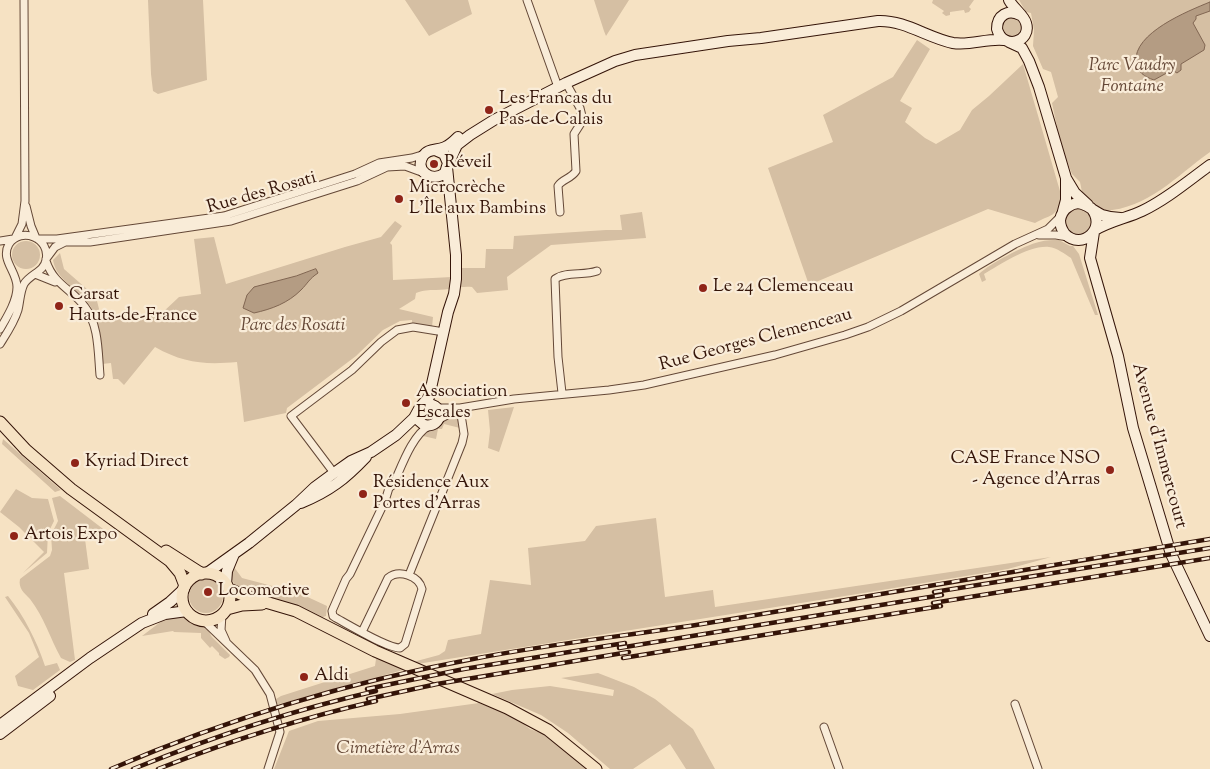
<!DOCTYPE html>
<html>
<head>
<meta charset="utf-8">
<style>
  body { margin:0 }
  canvas { display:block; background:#f6e2c3 }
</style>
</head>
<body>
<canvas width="1210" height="769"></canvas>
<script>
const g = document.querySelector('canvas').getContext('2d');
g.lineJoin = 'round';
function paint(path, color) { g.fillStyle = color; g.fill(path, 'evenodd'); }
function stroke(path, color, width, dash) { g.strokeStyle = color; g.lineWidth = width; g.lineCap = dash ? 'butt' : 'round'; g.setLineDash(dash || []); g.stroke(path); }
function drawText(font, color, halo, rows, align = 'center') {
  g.font = font + ' "Sorts Mill Goudy",serif'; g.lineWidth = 4.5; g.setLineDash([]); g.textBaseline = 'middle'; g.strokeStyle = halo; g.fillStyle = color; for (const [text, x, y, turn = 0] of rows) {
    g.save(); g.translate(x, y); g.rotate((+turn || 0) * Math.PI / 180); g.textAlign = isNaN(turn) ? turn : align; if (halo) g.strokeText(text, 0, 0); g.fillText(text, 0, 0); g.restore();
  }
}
paint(new Path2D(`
  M148,0h55l4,80 -49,14 -5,-3 -2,-17z
  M405,0h63l4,14 -43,22z
  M594,0h35l-23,36 -2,-5z
  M933,0h41l-5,7 2,2 -2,3 -4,1 -1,-3 -14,2v3l-4,1 -4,-3 2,-2 -12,-8z
  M1019,0h191v152c-35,25 -61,56 -106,59l-22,-19 -2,-10 -8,-8 -11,-28 -9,-43 6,-6 -7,-25 -8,-3 -10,-23 1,-16 -3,-17 -5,-1z
  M1002 27a10 10 0 1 1 20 0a10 10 0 1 1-20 0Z
  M917,40l13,9 -30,52 12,7 -7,14 20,16 11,6 24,-14 12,-20 17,-14 34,-32 39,134c-6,20 -11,16 -27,25l-47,-14 -179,76 -41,-117 65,-26 -10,-27 70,-38z
  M1065 222a13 13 0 1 1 26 0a13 13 0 1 1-26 0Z
  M642,212l4,26 -95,7 -44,32 1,13 -31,3 -5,-6c-14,-1 -22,3 -36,3 -8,0 -12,0 -20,3l-1,6 -16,10 34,8 -1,10 -20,-3v-4l-12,1 -17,9 -27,26 -69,52 -1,5 -42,9 -7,-60c-32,3 -54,1 -82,-15l-31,38 -6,-6h-5l-2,-16 -9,1c-2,-18 -1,-40 -11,-57 -10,-17 -35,-26 -38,-47l7,-7 4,16 32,28 6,24 60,-8 17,-16 22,-3 -7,-55 20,-2 12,47 119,-37 36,-10 14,-16 7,5 -12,17 2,2 1,35 59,-3 10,-9h23l1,-19h27l1,-13 92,-6h16l-2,-15z
  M1059,240l11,6h3l6,8 19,61h-3l-24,-57c-6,-4 -14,-10 -22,-11 -20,-2 -49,18 -65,27l2,6 -4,2 -3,-8c10,-10 46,-29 60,-32 7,-2 14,-2 20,-2z
  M12 255a14 14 0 1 1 28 0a14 14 0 1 1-28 0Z
  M514,407l-15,45 -11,-4 2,-17 -2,-21z
  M454,415l5,5 1,8 -16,-4 -2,5h-4l-2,10 -13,-3 21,-16z
  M3,439l58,51 -6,2 -53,-48z
  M16,489l16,9 16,1 6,22 -6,12 -1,20 -24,20 21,-21 -25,-25 -19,-15z
  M60,496l51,39 -26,4 4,30 -25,4 11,87 -5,2 -9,-4c-11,-20 -17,-41 -31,-59 -6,-6 -12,-11 -10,-20l30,-23 2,-6 -1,-15 7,-14 -6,-23z
  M656,518l9,79 48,-7 2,17 336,-50 -43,12 -138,23 -453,72 -4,-2 26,-7 6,-4 3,-11 33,-6 9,-54 41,5 -3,-37 57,-7 11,-15z
  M234,567l8,11 57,15 28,13 -1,10 -6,2 -34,-16 -31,-7 -18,-6 -7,-13z
  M189 596a17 17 0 1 1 34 0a17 17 0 1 1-34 0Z
  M8,596c16,20 29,45 37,70l12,-3 3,7 -27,20 -15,-4 -3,-10 24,-19 -10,-24 -24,-36z
  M182,614l12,10 12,3 6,10 18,18 -1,2 -4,2 -6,-4v-2l-7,-7 -2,2 -9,-10v-5l-27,-1 -1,-1 -31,5 25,-19z
  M379,657l24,13 -127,35v-6l5,-3 94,-30 1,-7z
  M598,673l36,14 21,12 38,30 22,40h-29l-16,-25 -37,25h-23l-42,-36 -27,-18 -49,-21 20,-4 38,-4 63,10 1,-6 -53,-12z
  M479,703l35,14 16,12 16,6 42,34h-314l15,-38 29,-10 82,-7z`), '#d5bfa3');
const water = new Path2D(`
  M1210,2v9l-14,5v3l-3,4 12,22 -1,5 -23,14v6l-4,3 -5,-3 -18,10c-9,-3 -17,-8 -18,-18 -3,-29 52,-51 74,-60z
  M316,269l2,4c-9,6 -10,10 -17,17 -13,13 -29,19 -47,23l-11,-5 4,-13 7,-8 42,-11z`);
paint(water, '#b49c83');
stroke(water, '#816652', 1);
const street = new Path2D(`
  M527,0l31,87
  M26,206l5,20 5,12
  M560,212l-2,-26c4,-7 13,-7 18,-15l-2,-37 7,-11 1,-7 -2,-8 -14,-25
  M1039,235h17l12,2
  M15,238l7,-14 3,-23 -1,-201
  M38,239h19l167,-23 131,-42 24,-11 33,-5 13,-4
  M0,241l13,-2
  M46,259l9,-12 10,-5h25l141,-21 126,-40 30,-14 18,-1 19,7
  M46,261c8,24 26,28 39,46 14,18 13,46 15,68
  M35,274l20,8
  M0,329c7,-12 17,-28 17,-42 0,-16 -17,-27 -8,-43 12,-18 42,-6 37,16 -2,12 -16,14 -22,24 -4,8 -4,18 -6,26 -4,13 -11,23 -18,34
  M562,393l-4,-36 -3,-78c11,-8 29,-3 42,-8
  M437,408h23l54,-9 95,-9 35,-5 131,-30 70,-20 23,-8 33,-16 114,-67 33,-15 12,-12
  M438,420l20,-11
  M334,473l-43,-57 61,-46 29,-28 16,-12 16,-3 31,5
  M409,575l53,-132 2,-9 -4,-26
  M222,615l-1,15 5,11
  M204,621l51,49 15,24 10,38 -12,37
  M362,632l26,-54c11,-9 31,-2 34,11l-17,55 -5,4c-13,0 -51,-23 -64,-30l-3,-2 -1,-5 14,-32 4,-5 35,-73 4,-13 4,-3c8,-17 19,-50 36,-59
  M1015,704l23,65
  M824,727l15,42`);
const secondary = new Path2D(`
  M1009,0c4,8 15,15 17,23 6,19 -23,28 -29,6 0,-14 11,-20 23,-14
  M1009,42l13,6 7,13 10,26 27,91 9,15 13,12
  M435,150l9,4 4,9 -3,10c-13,10 -31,-2 -22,-17 5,-8 14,-5 22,-9 5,-2 9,-6 13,-10
  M448,165l9,-20 13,-10 24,-15 72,-37 49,-22 20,-6 93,-14 33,-3 117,-17c27,-1 50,17 75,22 17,3 34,-5 51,-3
  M1091,208c17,20 -9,43 -26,26 -3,-4 -5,-9 -5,-14 1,-5 3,-10 8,-13 13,-10 23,3 34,8 6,2 13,3 19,3
  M1063,211l3,-11v-21
  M1095,230c15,-9 32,-12 47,-19 25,-12 46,-30 68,-46
  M1094,232l-4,26 28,98 15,72 38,126 39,82
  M418,412v8l6,5c21,4 20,-26 -1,-20
  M301,503c29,-12 44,-24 65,-46
  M207,573l42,-30 47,-38 19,-18 19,-14 17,-12 20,-9 25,-17 18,-17 6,-11 9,-10 19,-85 6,-18 2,-15v-24l-9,-88
  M226,584l1,-13 7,-17
  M153,614l17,-12 14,-13
  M0,725l90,-67 52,-35 23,-9 22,-3
  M0,734l50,-38`);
const primary = new Path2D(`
  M0,422l26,28 45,39 99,72 10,12 5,13
  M166,551l36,23
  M182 597a24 24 0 1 1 48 0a24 24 0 1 1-48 0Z
  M229,589l16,7 51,15 79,40 132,57 41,22 48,39
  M227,609l15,-4 20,-1`);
stroke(street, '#644837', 9);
stroke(secondary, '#341408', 12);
stroke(primary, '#341408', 13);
stroke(street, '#f9ecd8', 7);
stroke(secondary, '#f9ecd8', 10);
stroke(primary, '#f6e2c3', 11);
const rail = new Path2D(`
  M934,592l276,-44
  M933,603l277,-45
  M619,648l323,-53
  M623,658l318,-52
  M367,689l97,-20 161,-26
  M368,699l69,-15 192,-32
  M111,769c116,-50 238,-87 362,-110 76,-15 153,-23 229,-35 170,-28 339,-58 508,-85
  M133,769c79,-32 160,-59 243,-78
  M158,769c71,-28 144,-51 218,-68`);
stroke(rail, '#341408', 4.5);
stroke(rail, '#f9ecd8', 2.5, [8]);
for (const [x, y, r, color] of [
  [489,110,5,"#8f2418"],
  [434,164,5,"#8f2418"],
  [399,199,5,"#8f2418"],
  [703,288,5,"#8f2418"],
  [59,306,5,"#8f2418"],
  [406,403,5,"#8f2418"],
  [75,463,5,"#8f2418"],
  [1110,470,5,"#8f2418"],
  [363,494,5,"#8f2418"],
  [14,536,5,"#8f2418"],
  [208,592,5,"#8f2418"],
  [304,677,5,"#8f2418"]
]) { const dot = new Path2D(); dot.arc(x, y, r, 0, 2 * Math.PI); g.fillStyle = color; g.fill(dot); stroke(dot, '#f9ecd8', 2); }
drawText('italic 18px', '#644736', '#f9ecd8', [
  ["Parc Vaudry",1132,67],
  ["Fontaine",1132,88],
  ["Parc des Rosati",293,327],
  ["Cimetière d'Arras",398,750]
]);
drawText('18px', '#341408', '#f9ecd8', [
  ["Les Francas du",499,100],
  ["Pas-de-Calais",499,121],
  ["Réveil",444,164],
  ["Microcrèche",409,189],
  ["L’Île aux Bambins",409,210],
  ["Le 24 Clemenceau",713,288],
  ["Carsat",69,296],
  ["Hauts-de-France",69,317],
  ["Association",416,393],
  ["Escales",416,414],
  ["CASE France NSO",1100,460,"right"],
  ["- Agence d'Arras",1100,481,"right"],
  ["Kyriad Direct",85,463],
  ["Résidence Aux",373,484],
  ["Portes d'Arras",373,505],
  ["Artois Expo",24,536],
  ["Locomotive",218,592],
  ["Aldi",314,677]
], 'left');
drawText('18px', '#341408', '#f9ecd8', [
  ["Rue des Rosati",262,194,-16],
  ["Rue Georges Clemenceau",756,341,-15],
  ["Avenue d'Immercourt",1158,446,75]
]);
</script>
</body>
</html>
